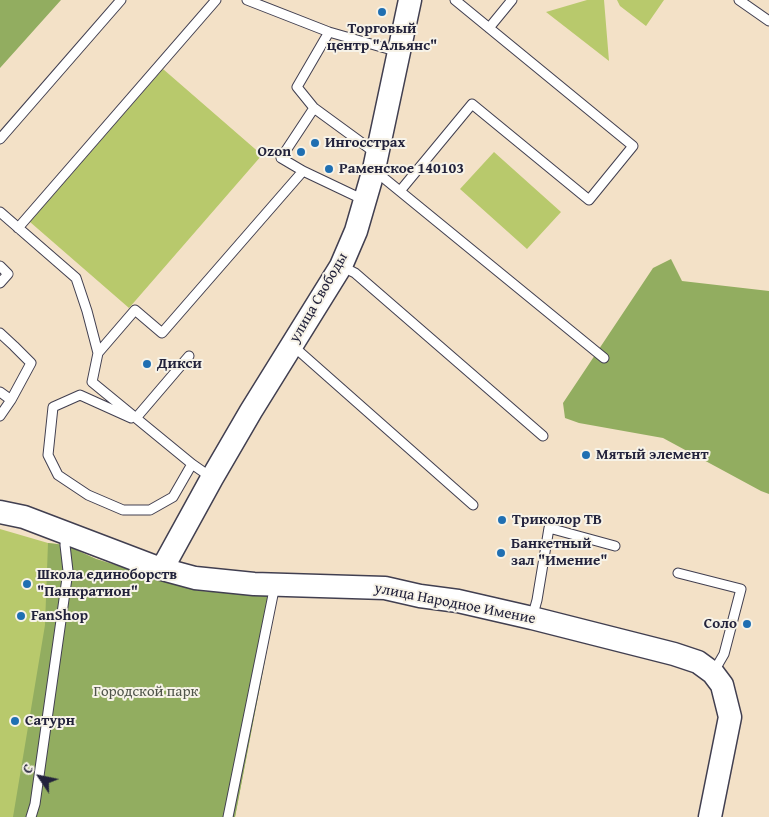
<!DOCTYPE html>
<html>
<head>
<meta charset="utf-8">
<style>
  body { margin:0 }
  #map { position:relative; width:769px; height:817px; overflow:hidden; background:#f3e1c7; font-family:"Gentium Book Plus",serif }
  canvas { display:block }
  .north { position:absolute; left:15px; top:752px; width:50px; height:50px; -webkit-text-stroke:4px #f7f3e8; paint-order:stroke; rotate:304deg; font-size:14px; font-weight:700; line-height:20px; text-align:center; color:#22223b }
  .north::after { content:''; display:block; margin:auto; width:18px; height:22px; background:#22223b; clip-path:polygon(50% 0,100% 100%,50% 72%,0 100%) }
</style>
</head>
<body>
<div id="map">
<canvas width="769" height="817"></canvas>
<div class="north">С</div>
</div>
<script>
const g = document.querySelector('canvas').getContext('2d');
g.lineJoin = 'round';
function paint(path, color) { g.fillStyle = color; g.fill(path, 'evenodd'); }
function stroke(path, color, width, dash) { g.strokeStyle = color; g.lineWidth = width; g.lineCap = dash ? 'butt' : 'round'; g.setLineDash(dash || []); g.stroke(path); }
function drawText(font, color, halo, rows, align = 'center') {
  g.font = font + ' "Gentium Book Plus",serif'; g.lineWidth = 4; g.setLineDash([]); g.textBaseline = 'middle'; g.strokeStyle = halo; g.fillStyle = color; for (const [text, x, y, turn = 0] of rows) {
    g.save(); g.translate(x, y); g.rotate((+turn || 0) * Math.PI / 180); g.textAlign = isNaN(turn) ? turn : align; if (halo) g.strokeText(text, 0, 0); g.fillText(text, 0, 0); g.restore();
  }
}
paint(new Path2D(`
  M587,0h17l5,61 -63,-49z
  M617,0h47l-18,26 -26,-20z
  M163,69l99,86 -133,153 -99,-86z
  M494,152l67,60 -34,37 -67,-60z
  M0,529l48,14 17,2 31,14 103,32 78,6 -42,220h-235z`), '#b8c96c');
paint(new Path2D(`
  M0,0h61l-61,68z
  M671,259l11,22 87,10v203l-8,-3 -98,-53 -84,-15 -14,-5 -2,-15 90,-135z
  M48,543l17,2 31,14 103,32 78,6 -42,220h-222l32,-192z`), '#92ad60');
const service = new Path2D(`
  M247,0l82,32 70,20
  M739,0l30,21
  M489,28l23,-28
  M329,32l-32,55 17,21 63,46
  M314,108l-33,50 22,13 61,29
  M0,139l121,-139
  M374,170l230,188
  M400,191l72,-87 117,96 44,-54 -178,-146
  M0,212l76,66 11,33 11,42 -6,29 100,82 20,14
  M18,228l198,-228
  M0,266l8,8 -8,9
  M341,266l14,7 188,163
  M0,333l14,13 17,17 -20,37
  M292,345l181,160
  M98,353l37,-43 27,23 141,-162
  M0,392l11,8 -11,16
  M131,418l-51,-23 -27,12 -5,48 10,20 30,20 35,15h27l23,-13 19,-33
  M136,418l53,-62
  M678,573l63,16 -17,65 -11,19
  M532,618l5,-18 12,-72 66,18
  M31,817l4,-13 33,-233 -3,-26 1,-12
  M228,817l47,-232`);
const tertiary = new Path2D(`
  M0,512l24,5 134,51 37,10 59,6 131,4 35,8 38,5 74,17 142,36 24,8 15,11 9,12 8,32 -20,100
  M162,569l50,-91 39,-67 90,-145 15,-35 18,-62 36,-169`);
stroke(service, '#413f50', 11);
stroke(tertiary, '#413f50', 25);
stroke(service, '#fff', 9);
stroke(tertiary, '#fff', 22);
for (const [x, y, r, color] of [
  [382,12,5,"#1f6fb2"],
  [315,143,5,"#1f6fb2"],
  [301,152,5,"#1f6fb2"],
  [329,169,5,"#1f6fb2"],
  [147,364,5,"#1f6fb2"],
  [586,455,5,"#1f6fb2"],
  [502,520,5,"#1f6fb2"],
  [501,553,5,"#1f6fb2"],
  [27,584,5,"#1f6fb2"],
  [21,616,5,"#1f6fb2"],
  [747,624,5,"#1f6fb2"],
  [15,721,5,"#1f6fb2"]
]) { const dot = new Path2D(); dot.arc(x, y, r, 0, 2 * Math.PI); g.fillStyle = color; g.fill(dot); stroke(dot, '#f7f3e8', 2); }
drawText('bold 15px', '#22223b', '#f7f3e8', [
  ["Торговый",382,29,"center"],
  ["центр \"Альянс\"",382,46,"center"],
  ["Ингосстрах",325,143],
  ["Ozon",291,152,"right"],
  ["Раменское 140103",339,169],
  ["Дикси",157,364],
  ["Мятый элемент",596,455],
  ["Триколор ТВ",512,520],
  ["Банкетный",511,544],
  ["зал \"Имение\"",511,561],
  ["Школа единоборств",37,575],
  ["\"Панкратион\"",37,592],
  ["FanShop",31,616],
  ["Соло",737,624,"right"],
  ["Сатурн",25,721]
], 'left');
drawText('15px', '#22223b', '#f7f3e8', [
  ["улица Свободы",319,298,-60],
  ["улица Народное Имение",455,604,11]
]);
drawText('15px', '#4f544a', '#f7f3e8', [
  ["Городской парк",146,692]
]);
</script>
</body>
</html>
